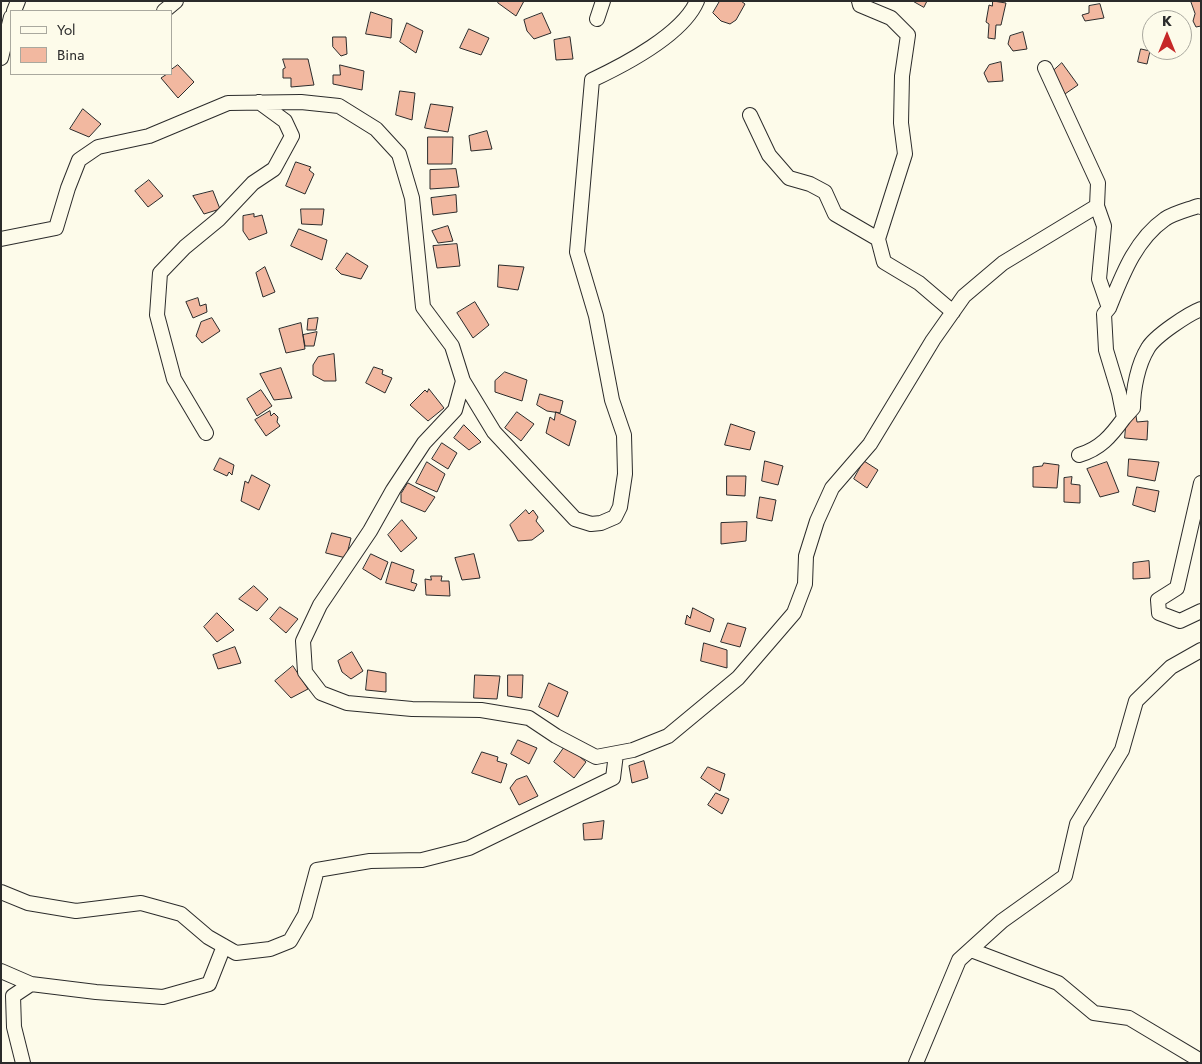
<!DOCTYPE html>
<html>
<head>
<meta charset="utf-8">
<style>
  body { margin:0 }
  #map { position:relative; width:1202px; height:1064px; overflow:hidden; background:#fdfbea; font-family:Jost,sans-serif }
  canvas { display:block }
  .frame { position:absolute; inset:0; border:2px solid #2b2b2b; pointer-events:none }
  .legend { position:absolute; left:10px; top:10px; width:162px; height:65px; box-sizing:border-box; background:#fdfbea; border:1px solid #a9a89e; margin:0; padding:6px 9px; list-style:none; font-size:15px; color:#2b2b2b }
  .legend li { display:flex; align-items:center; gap:10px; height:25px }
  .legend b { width:25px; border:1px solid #a9a89e }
  .north { position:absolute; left:1142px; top:10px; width:50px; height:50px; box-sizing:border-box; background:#fdfbea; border:1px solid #a9a89e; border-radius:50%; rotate:0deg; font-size:14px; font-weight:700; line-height:20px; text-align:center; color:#2b2b2b }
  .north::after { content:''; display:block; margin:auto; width:18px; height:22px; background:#c62828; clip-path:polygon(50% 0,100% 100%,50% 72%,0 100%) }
</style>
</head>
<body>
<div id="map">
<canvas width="1202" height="1064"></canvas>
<div class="frame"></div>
<ul class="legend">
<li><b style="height:6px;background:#fdfbea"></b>Yol</li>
<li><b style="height:14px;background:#f2b8a0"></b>Bina</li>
</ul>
<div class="north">K</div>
</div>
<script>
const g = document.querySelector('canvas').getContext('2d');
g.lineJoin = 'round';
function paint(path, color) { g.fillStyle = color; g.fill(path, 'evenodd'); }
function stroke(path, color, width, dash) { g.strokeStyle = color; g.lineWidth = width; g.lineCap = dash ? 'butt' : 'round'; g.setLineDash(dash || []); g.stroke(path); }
const building = new Path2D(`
  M499,1h25l-8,15 -18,-13z
  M720,1h21l4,3 -9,16 -6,4 -9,-3 -8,-8z
  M913,1h14l-3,6z
  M993,1l13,2 -5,22h-5l-1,14 -7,-1 1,-14 -3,-2 3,-17 3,1z
  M1191,1h10v25l-5,1 -3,-6 2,-7z
  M1100,4l4,14 -19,3 -3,-6 7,-2v-7z
  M371,12l21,7 -1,19 -25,-4z
  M542,13l9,20 -17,6 -7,-8 -3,-11z
  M407,23l16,8 -7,22 -16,-11z
  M469,29l20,9 -8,17 -21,-7z
  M1023,32l4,17 -14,2 -5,-7 2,-8z
  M333,37h13l1,17 -6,2 -8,-9z
  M570,37l3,22 -17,1 -2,-20z
  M1141,49l9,2 -3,13 -9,-2z
  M283,59h25l6,26 -23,2v-9h-8v-9l2,-1z
  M1001,62l2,19 -15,1 -4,-9 5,-8z
  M1062,63l16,22 -16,11 -11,-23z
  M178,65l16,17 -16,16 -17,-20 6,-4h4v-4z
  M340,65l24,6 -2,19 -29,-6v-9h7z
  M400,91l15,2 -3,27 -16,-5z
  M431,104l22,3 -5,25 -23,-4z
  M83,109l18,15 -12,13 -19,-8z
  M487,131l5,18 -21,2 -2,-15z
  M428,137h25l-1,27h-24z
  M296,162l15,5 -2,3 5,4 -9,20 -19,-8z
  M456,169l3,18 -29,2v-19z
  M149,180l14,16 -15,11 -13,-16z
  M213,191l7,18 -16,5 -11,-18z
  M456,195l1,17 -24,3 -2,-17z
  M301,209h23l-2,16 -20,-1z
  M254,214v3l8,-2 5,18 -18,7 -6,-9v-15z
  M448,226l5,15 -15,2 -6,-12z
  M299,229l28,11 -5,20 -31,-14z
  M457,244l3,22 -23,2 -4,-22z
  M347,253l21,13 -7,13 -20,-5 -5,-5z
  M499,265l25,2 -6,23 -20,-3z
  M265,267l10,25 -12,5 -7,-24z
  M198,298l2,8 6,-2 1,8 -14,6 -7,-16z
  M475,302l14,23 -16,13 -16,-25z
  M212,318l8,13 -18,12 -6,-7 5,-14z
  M318,318l-2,12h-9l1,-11z
  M301,323l4,26 -19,4 -7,-24z
  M317,332l-3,14h-9l-2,-11z
  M334,354l2,27h-12l-11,-6v-10l5,-8z
  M374,367l9,3 -1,4 10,4 -7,15 -19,-10z
  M281,368l11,30 -18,2 -14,-26z
  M505,372l22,8 -5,21 -27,-9v-11z
  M429,389l15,19 -16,13 -18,-16 15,-15 2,2z
  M261,390l11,16 -15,10 -10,-17z
  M540,394l23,7 -3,12 -13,-2 -10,-6z
  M270,411l1,5 3,-3 4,4 -1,5 3,4 -14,10 -11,-16z
  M517,412l17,12 -13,17 -16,-13z
  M556,412l20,9 -7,25 -23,-13 4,-16 4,3z
  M1127,416h9l1,6 11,-1 -1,19 -22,-2z
  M731,424l24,8 -5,18 -25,-5z
  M464,425l17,17 -12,8 -15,-12z
  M442,443l15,10 -9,16 -16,-10z
  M220,458l14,7 -2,10 -3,-3 -2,4 -13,-6z
  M1129,459l30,3 -4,19 -27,-5z
  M765,461l18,5 -5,19 -16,-4z
  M864,461l14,9 -11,18 -13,-9z
  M427,462l18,12 -8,18 -21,-9z
  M1107,462l12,30 -19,5 -13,-28z
  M1044,463l15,2 -2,23 -24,-1v-20l9,-1z
  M252,475l18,10 -11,25 -18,-9 4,-20 3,2z
  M727,476h19l-1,20 -18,-1z
  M1072,477l-1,7 9,1v18l-16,-1v-24z
  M408,483l27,14 -10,15 -24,-10v-8z
  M1137,487l22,4 -4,21 -22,-7z
  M760,497l16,3 -4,21 -15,-3z
  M526,510l3,4 4,-4 5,7 -2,4 8,10 -12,9 -14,1 -8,-16z
  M402,520l15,18 -16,14 -13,-17z
  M747,522l-1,19 -25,3v-21z
  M332,533l19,5 -5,20 -20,-5z
  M371,554l17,8 -7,18 -18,-11z
  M474,554l6,24 -18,2 -7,-22z
  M1149,561l1,17 -17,1v-16z
  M392,562l22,8 -3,12 6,2 -3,7 -28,-8z
  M431,576h11l-1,5h8l1,15 -24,-1 -1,-16 6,1z
  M254,586l14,13 -11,12 -18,-12z
  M280,607l18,12 -12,14 -16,-14z
  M693,608l21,11 -4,13 -25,-8 2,-9 3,3z
  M217,613l17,17 -17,12 -13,-15z
  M728,623l18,5 -6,19 -19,-5z
  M704,643l23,7v18l-26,-7z
  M235,647l6,16 -23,6 -5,-14z
  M352,652l11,19 -12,8 -9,-7 -4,-11z
  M293,666l15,23 -17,9 -16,-17z
  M368,670l18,3v19l-20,-2z
  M475,675l25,1 -3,23 -23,-1z
  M508,675h15l-1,23 -14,-2z
  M549,683l19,9 -10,25 -19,-10z
  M518,740l19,8 -8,16 -18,-10z
  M566,745l20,17 -12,16 -20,-16z
  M482,752l16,5 -1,4 10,3 -6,19 -29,-10z
  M644,761l4,17 -16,5 -3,-17z
  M708,767l17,7 -5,17 -19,-13z
  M527,776l11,20 -19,9 -9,-17 6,-8z
  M716,793l13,6 -7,15 -14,-9z
  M604,821l-2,18 -18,1 -1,-16z`);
paint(building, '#f2b8a0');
stroke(building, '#2b2b2b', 1);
const minor = new Path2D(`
  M859,1l1,4 31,13 17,17 -6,41 -1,47 4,31 -27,85 6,23 35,21 34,29
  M14,11l4,-10
  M164,11l12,-10
  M597,19l6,-18
  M1,58l10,-41
  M1045,68l53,115 -1,23 7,20 -5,53 10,29 -5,6 2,36 13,43 5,25 9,-10c0,-19 5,-44 15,-60 7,-12 40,-34 53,-39
  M750,115l19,40 20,23 21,6 15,8 10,22 43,25
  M1,239l55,-11 12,-40 11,-28 19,-13 51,-11 79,-33 73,-1 38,4 37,23 23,25 13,44 11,109 29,39 11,35 -8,29 -31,33 -31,47 -23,41 -50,74 -17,36 2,31 16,21 26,10 65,6 69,1 48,8 27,18 40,21 37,-7 35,-14 70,-58 56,-65 11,-29 1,-28 11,-35 15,-33 38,-44 63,-104 31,-44 39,-33 94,-57
  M1109,308c13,-32 26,-68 56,-89 9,-6 22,-9 33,-13l3,1
  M463,381l31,51 81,87 16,5 10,-1 14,-6 5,-10 5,-33 -1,-39 -12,-35 -16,-84 -19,-64 15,-172c32,-15 91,-46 105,-79
  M206,433l-32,-54 -17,-64 3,-42 25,-26 34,-28 34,-36 21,-14 18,-33 -7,-15 -26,-19
  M1079,455c21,-6 32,-19 45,-37
  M1201,483l-24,105 -19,12 1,13 21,8 21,-10
  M1,892l27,11 48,8 65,-8 40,11 27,23 28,16 34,-4 20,-8 15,-26 12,-45 53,-9 52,-1 47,-12 144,-70 3,-24
  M971,950l87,33 36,30 35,5 72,43
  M1,971l30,13
  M23,1063l-9,-36 -1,-31 18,-12 65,8 67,5 46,-13 15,-38
  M916,1063l43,-103 43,-39 63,-45 12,-52 45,-74 14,-49 35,-34 30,-17`);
stroke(minor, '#2b2b2b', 16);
stroke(minor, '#fdfbea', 14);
</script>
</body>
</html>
